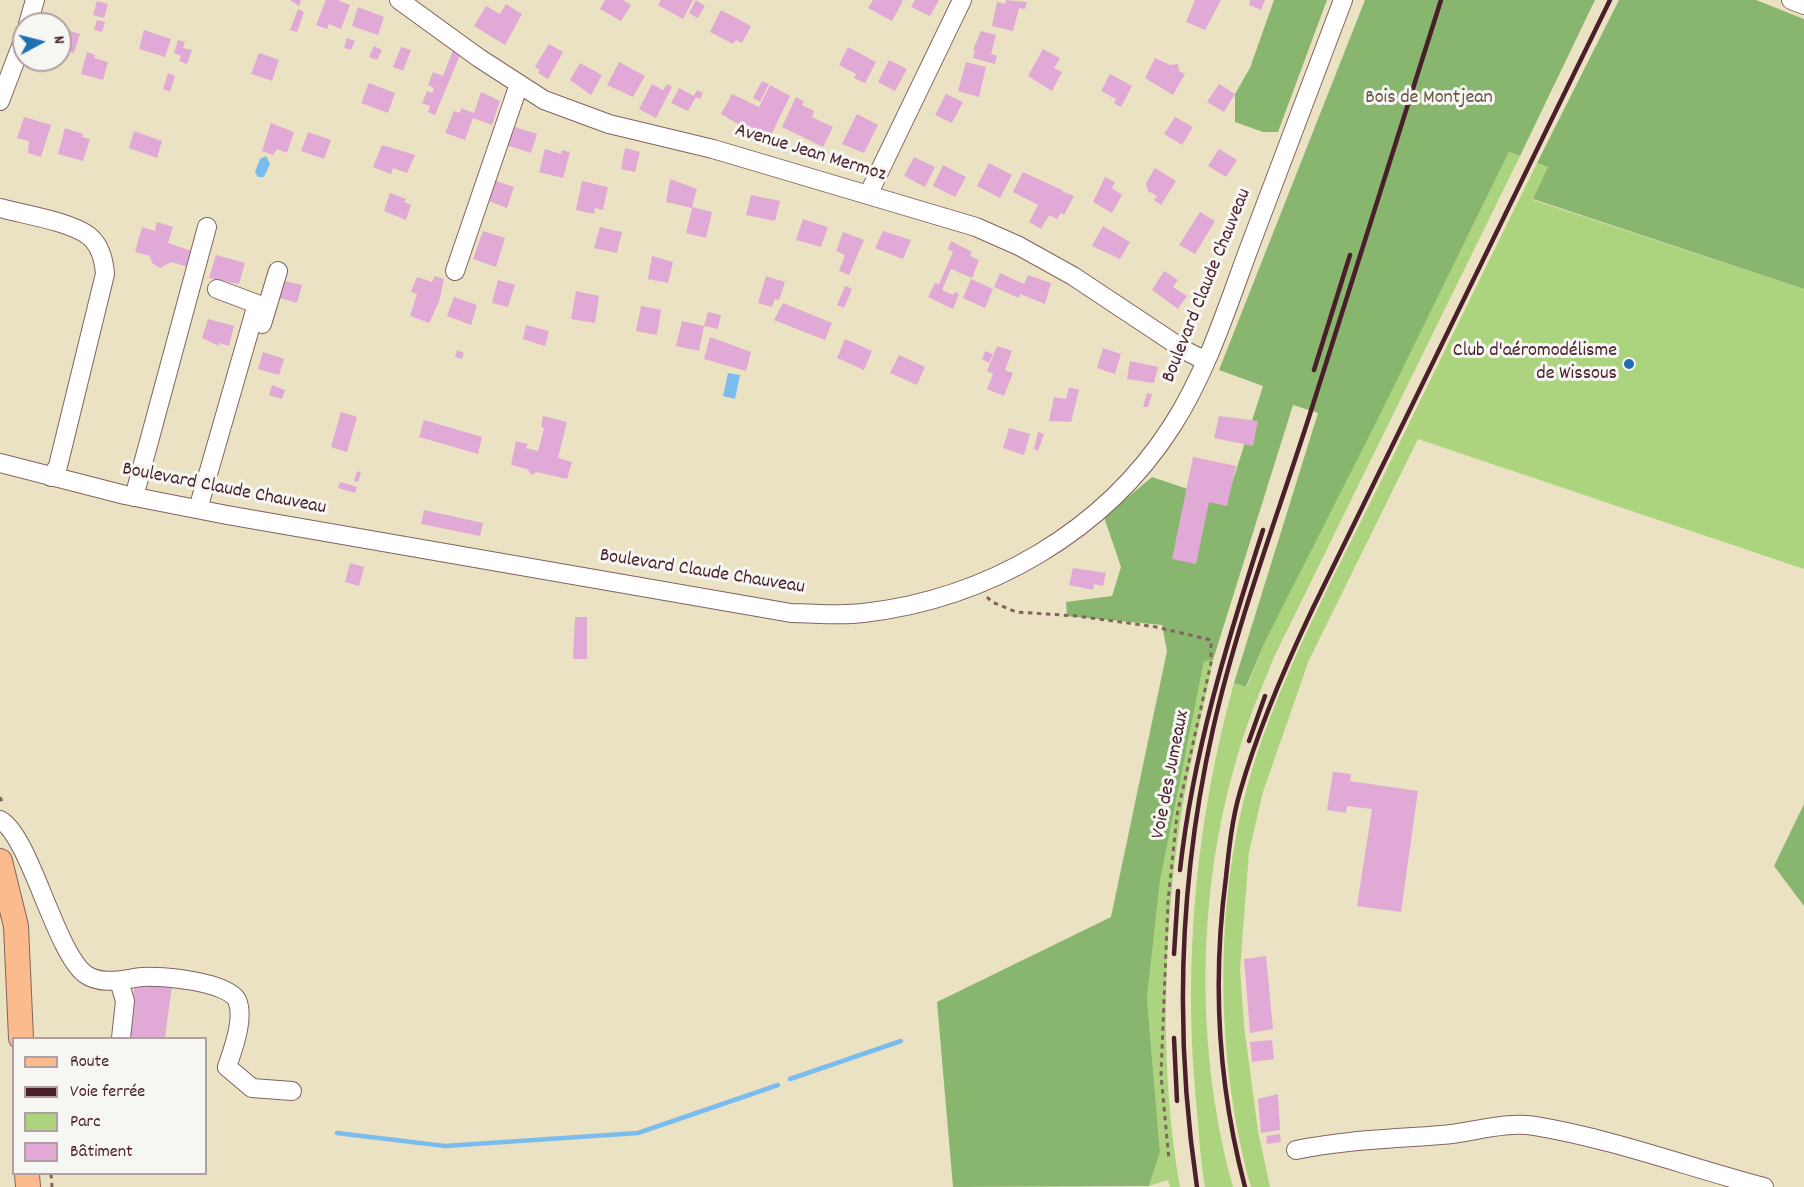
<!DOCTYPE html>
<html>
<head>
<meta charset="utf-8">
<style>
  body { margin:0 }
  #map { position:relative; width:1804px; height:1187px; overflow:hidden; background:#eae2c2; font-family:Dekko,sans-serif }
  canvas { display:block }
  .legend { position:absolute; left:12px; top:1037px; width:195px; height:138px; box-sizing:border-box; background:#f6f6f2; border:2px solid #b1a0a2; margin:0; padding:8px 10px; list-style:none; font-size:18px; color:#4a1f2b }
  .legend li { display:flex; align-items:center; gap:12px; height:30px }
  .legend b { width:30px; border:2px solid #b1a0a2 }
  .north { position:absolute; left:12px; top:12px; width:60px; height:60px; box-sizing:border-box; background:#f6f6f2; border:2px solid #b1a0a2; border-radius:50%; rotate:83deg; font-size:16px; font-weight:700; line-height:24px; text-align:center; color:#4a1f2b }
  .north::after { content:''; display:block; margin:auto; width:21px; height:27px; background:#1f6fb2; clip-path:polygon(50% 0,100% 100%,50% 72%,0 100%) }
</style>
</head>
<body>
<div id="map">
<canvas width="1804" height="1187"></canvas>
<ul class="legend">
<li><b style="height:8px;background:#fbbb8d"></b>Route</li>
<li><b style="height:8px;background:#4a1f2b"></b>Voie ferrée</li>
<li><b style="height:16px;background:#acd47f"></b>Parc</li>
<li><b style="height:16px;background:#e1aad6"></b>Bâtiment</li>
</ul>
<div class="north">N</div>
</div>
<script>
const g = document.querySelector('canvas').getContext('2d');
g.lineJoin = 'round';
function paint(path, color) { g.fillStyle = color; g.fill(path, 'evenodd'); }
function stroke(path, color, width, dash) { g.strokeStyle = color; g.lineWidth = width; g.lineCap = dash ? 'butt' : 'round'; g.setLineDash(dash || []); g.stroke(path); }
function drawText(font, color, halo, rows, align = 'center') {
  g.font = font + ' Dekko,sans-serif'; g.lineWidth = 6; g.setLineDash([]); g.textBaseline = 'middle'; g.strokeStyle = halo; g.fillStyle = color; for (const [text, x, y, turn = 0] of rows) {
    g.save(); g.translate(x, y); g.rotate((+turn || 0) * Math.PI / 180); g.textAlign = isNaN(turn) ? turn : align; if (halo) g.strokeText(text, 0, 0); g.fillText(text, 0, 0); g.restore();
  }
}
paint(new Path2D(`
  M1509,152l11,4 -245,499c-9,22 -19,45 -27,68 -51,146 -56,315 -15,464h-28c-5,-28 -6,-57 -9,-86 -13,-141 0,-281 38,-418l13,4 17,-43 115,-227z
  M1537,163l12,4 -16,33 271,89v280l-386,-130 -109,221 -46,132 -14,60 -9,117 4,56 14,106 12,56h-19c-38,-136 -38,-305 8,-439 32,-92 78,-178 121,-265 52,-107 105,-214 157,-320z
  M1204,660h9c-10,52 -24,104 -32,156 -18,119 -22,252 -1,371h-10l-2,-7 -19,6 11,-34 -13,-154 13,-117z`), '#acd47f');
paint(new Path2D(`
  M1274,0h53l-49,132h-15l-28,-10v-28l15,-26z
  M1365,0h230l-75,156 -11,-4 -130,265 -115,227 -18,43 -12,-4 84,-270 -25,-8 -80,255 -9,1 -44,220 -13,117 13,154 -11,34 -196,1 -16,-185 174,-85 56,-266 -5,-26 -95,-9 -1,-14 46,-6 9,-29 -17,-50 48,-40 74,25 37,-116 -44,-16z
  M1619,0h137l48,19v270l-271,-90 15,-32 -11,-4z
  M1804,804v102l-30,-40z`), '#89b66e');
paint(new Path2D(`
  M266,156l4,8 -6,13h-6l-3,-5 5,-13z
  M728,373l12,2 -5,24 -12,-3z`), '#7bbcef');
stroke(new Path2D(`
  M790,1079l111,-38
  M337,1133l108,13 193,-13 140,-48`), '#7bbcef', 4.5);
paint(new Path2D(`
  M290,0h11l-2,6z
  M326,0h12l12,5 -9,24 -12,-5 -2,5 -11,-4z
  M605,0h18l8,5 -10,16 -21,-12z
  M661,0h32l-10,19 -25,-14z
  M696,0l9,6 -7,12 -9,-5z
  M873,0h28l2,1 -11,20 -24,-13z
  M915,0h24l-9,16 -19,-9z
  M1006,0l21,2 -2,7 -6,-1 -6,23 -21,-5 5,-24 8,2z
  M1195,0h26l-16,30 -19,-8z
  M1250,0h15l-4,10 -12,-5z
  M97,1l11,3 -4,14 -11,-3z
  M506,4l16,10 -17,31 -31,-19 12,-20 14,8z
  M358,7l26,10 -6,18 -26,-9z
  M298,9l6,3 -7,20 -7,-2z
  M721,10l30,16 -9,17 -6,-3 -3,4 -23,-12z
  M97,20l8,2 -3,10 -8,-2z
  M60,28l20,6 -6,19 -14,-4z
  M144,30l27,9 -6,18 -26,-8z
  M981,31l15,4 -5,19 6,2 -2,8 -22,-6 2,-8h-2z
  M347,38l8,3 -4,9 -7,-2z
  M178,40l7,2 -2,6 9,2 -5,14 -8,-3 2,-5 -7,-3z
  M549,44l14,8 -15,27 -10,-6 2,-3 -5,-3z
  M374,46l8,4 -5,10 -8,-3z
  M401,47l10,3 -8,21 -10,-4z
  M848,47l28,15 -11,21 -11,-5 2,-4 -17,-9z
  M1043,49l17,9 -6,10 8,4 -10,19 -24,-15z
  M453,50l7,5 -25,60 -7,-3 2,-6 -8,-3 5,-12 5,2 2,-5 -6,-3 5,-13 10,4z
  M87,52l8,3 -1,3 14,4 -5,18 -22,-6z
  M259,53l20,7 -7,21 -21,-7z
  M1155,58l15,7 8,-1 1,7 6,3 -12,21 -28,-17z
  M889,60l18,9 -12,22 -17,-9z
  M619,62l26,14 -12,21 -26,-12z
  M966,62l20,5 -7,30 -21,-6z
  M580,63l22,12 -11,20 -21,-15z
  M168,73l7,3 -5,16 -7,-3z
  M1110,74l22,12 -11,21 -7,-4 2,-4 -15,-8z
  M762,81l7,3 -9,18 -7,-4z
  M369,83l26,10 -7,20 -27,-10z
  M652,84l11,6 4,-6 5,3 -16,31 -17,-9z
  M1219,84l16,10 -11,18 -17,-10z
  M770,85l20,11 -20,41 -21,-10 -1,3 -27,-16 11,-20 27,13z
  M679,88l15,8 3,-6 6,3 -3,6 -4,-2 -8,14 -17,-8z
  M481,92l19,9 -8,24 -19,-7 -8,22 -20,-7 9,-22 6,2 1,-5 13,5z
  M946,94l17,8 -11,21 -17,-8z
  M796,97l8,4 -2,4 12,6 -2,6 21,10 -10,20 -41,-20z
  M857,114l21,11 -14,28 -22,-9z
  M24,117l27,8 -10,32 -13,-4 1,-12 -12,-3z
  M1175,117l18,10 -11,18 -18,-11z
  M271,123l23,9 -7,21 -10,-4 -4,6 -11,-4z
  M512,126l25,8 -6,19 -25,-8z
  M65,128l18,6 -1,3 8,2 -7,22 -25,-7z
  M134,131l28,10 -5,17 -28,-10z
  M308,132l23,8 -7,19 -23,-8z
  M382,145l33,10 -8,18 -14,-5 -2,6 -18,-7z
  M625,148l15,4 -5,20 -14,-3z
  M545,149l16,5 1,-4 8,2 -7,26 -24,-6z
  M1219,149l18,11 -11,17 -18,-11z
  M835,157l7,4 -2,5 -7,-4z
  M914,157l21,10 -10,20 -21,-11z
  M989,163l23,12 -12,23 -23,-12z
  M943,165l23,12 -11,20 -22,-11z
  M1155,168l21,13 -15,24 -7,-5 3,-4 -9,-5 -2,-8z
  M1023,172l39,18 2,4 1,-2 9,4 -10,19 -3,-2 -4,6 -8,-4 -8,14 -12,-7 9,-17 -25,-13z
  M1105,177l10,5 -3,6 10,7 -10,18 -19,-11z
  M670,179l27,10 -5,18 20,5 -6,26 -20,-5 6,-25 -26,-6z
  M493,180l21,7 -7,21 -21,-8z
  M582,181l26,6 -5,23 -8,-2 -1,6 -18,-4z
  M390,193l16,6 -2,3 7,3 -5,15 -22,-9z
  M751,195l29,6 -5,20 -29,-6z
  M1200,212l15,9 -20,33 -16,-9z
  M803,219l25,8 -7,20 -25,-7z
  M157,222l16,5 -5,16 24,8 -4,16 -17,-5 -11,6 -8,-5 -2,-7 -15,-4 7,-25 13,4z
  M1103,226l27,16 -10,17 -28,-13z
  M600,227l22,5 -5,21 -23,-5z
  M483,231l22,7 -9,29 -23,-8z
  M883,231l28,9 -8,19 -28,-11z
  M843,232l21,8 -15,35 -10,-4 6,-16 -9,-4z
  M951,241l21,11 -2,4 9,4 -7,18 -21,-9 -9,21 11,5 2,-3 4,2 -6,15 -25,-12 7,-14 4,1 14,-32 -5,-3z
  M216,255l29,8 -6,21 -30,-6z
  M652,256l21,6 -5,21 -20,-4z
  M1164,271l14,9 -5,7 14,9 -9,13 -26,-19z
  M1000,273l24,11 4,-9 23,8 -6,21 -25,-10 -1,4 -25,-11z
  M435,276l9,3 -5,23 -10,21 -19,-7 7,-22 -6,-2 6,-15 15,5z
  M766,276l19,6 -6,18 -4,-1 -3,8 -14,-4z
  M971,279l22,10 -8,19 -22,-10z
  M281,280l21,5 -5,18 -21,-6z
  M498,280l17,5 -7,22 -16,-4z
  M845,286l7,3 -8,19 -7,-3z
  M576,291l23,5 -4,27 -24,-4z
  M454,297l23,8 -6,20 -24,-9z
  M783,303l49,20 -7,17 -51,-20z
  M641,306l20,4 -4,25 -21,-4z
  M708,312l13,3 -3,14 -14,-3 -5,25 -23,-5 6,-25 22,5z
  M208,319l26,7 -5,20 -10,-3v3l-17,-8z
  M526,325l23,6 -4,15 -22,-7z
  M710,337l41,15 -5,19 -42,-12z
  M845,339l27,12 -8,19 -27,-12z
  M997,346l15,5 -7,19 8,3 -9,23 -17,-7 6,-15 -6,-3z
  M1103,348l18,6 -6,20 -18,-6z
  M457,350l7,3 -2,6 -7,-2z
  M985,351l8,3 -4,9 -7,-4z
  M263,352l21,7 -5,16 -21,-6z
  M899,355l26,12 -8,18 -27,-12z
  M1130,361l28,6 -4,16 -27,-4z
  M272,385l13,5 -3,9 -13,-4z
  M1069,387l10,3 -8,32 -22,-1 5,-24 12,2z
  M1147,393l5,1 -4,13h-5z
  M341,412l16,5 -10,35 -16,-5z
  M543,416l24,6 -9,36 14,4 -5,17 -30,-7 -5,3 -5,-6 -16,-4 5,-24 12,3 -2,4 12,3 6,-23 -3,-1z
  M1219,416l39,5 -5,25 -39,-8z
  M424,420l58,17 -4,17 -59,-17z
  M1009,428l21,6 -6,21 -21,-7z
  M1038,432l6,2 -6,17 -4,-2z
  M1193,457l43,9 -9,40 -18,-4 -13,62 -24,-5z
  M357,471l4,2 -3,9 -4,-1z
  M340,482l17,5 -2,6 -17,-5z
  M424,510l59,13 -3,13 -59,-12z
  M350,563l14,4 -5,19 -14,-4z
  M1073,568l33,5 -3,13 -9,-2 -1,6 -24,-5z
  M575,617h12v42h-14z
  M1333,772l18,2 -1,7 68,10 -17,121 -44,-6 15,-97 -25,-3 -1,7 -19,-3z
  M1266,956l7,73 -23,4 -6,-74z
  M135,981l37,4 -7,53h-37z
  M1272,1040l2,19 -22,3 -2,-20z
  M1278,1094l2,36 -19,3 -3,-34z
  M1280,1134l1,8 -14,2 -1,-8z`), '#e1aad6');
const minor = new Path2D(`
  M399,0l80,58 65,42 65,24 104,25 263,78 43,19 54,30 113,75 20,10
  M1791,0l13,5
  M28,24l7,-24
  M0,101l24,-63
  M868,195l94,-195
  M0,208c25,7 69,13 89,28 11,9 15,25 16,38l-47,192 -7,11
  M455,271l64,-187
  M262,324l16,-53
  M0,463l125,32 102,20 564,98c23,0 49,3 72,0 124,-14 241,-81 309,-187 36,-56 56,-122 79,-183 31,-81 61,-162 92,-243
  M134,497l73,-270
  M198,509l59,-205 -40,-15
  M0,820c29,14 55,131 85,154 17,12 39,5 57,3 19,-2 86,5 95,23 8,18 -4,49 -10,67l25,21 40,3
  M119,981l6,20 -4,37
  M1296,1150c48,-10 96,-11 145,-15 31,-2 62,-14 94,-9 78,13 153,41 229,61`);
const major = new Path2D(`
  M0,861l16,65 5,112
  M27,1174l1,13`);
stroke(minor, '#826360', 20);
stroke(major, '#826360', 26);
stroke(new Path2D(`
  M987,597l5,5 24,10 61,4 79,11 55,13v23l-34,152 -9,86 -7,174 8,85
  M0,797l3,7
  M51,1174l1,13`), '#826360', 3, [4.5, 4.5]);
stroke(minor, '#fff', 18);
stroke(major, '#fbbb8d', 24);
stroke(new Path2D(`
  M1314,370l36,-115
  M1249,741l16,-45
  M1180,870c13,-117 47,-228 83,-340
  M1174,954l4,-63
  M1174,1038l3,63
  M1197,1187c-23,-154 -18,-307 16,-458 24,-106 63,-209 96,-312 44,-139 88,-278 132,-417
  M1245,1187c-27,-102 -33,-205 -19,-310 3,-28 6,-58 14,-85 18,-63 44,-123 72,-182l298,-610`), '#4a1f2b', 4.5);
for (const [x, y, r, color] of [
  [1629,364,6,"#1f6fb2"]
]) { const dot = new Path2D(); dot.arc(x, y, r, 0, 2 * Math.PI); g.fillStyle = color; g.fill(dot); stroke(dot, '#f6f6f2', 2); }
drawText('20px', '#675544', '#f6f6f2', [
  ["Bois de Montjean",1429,99]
]);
drawText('20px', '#4a1f2b', '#f6f6f2', [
  ["Avenue Jean Mermoz",810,154,17],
  ["Boulevard Claude Chauveau",1208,286,-68],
  ["Boulevard Claude Chauveau",224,490,11],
  ["Boulevard Claude Chauveau",702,573,9],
  ["Voie des Jumeaux",1172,775,-79]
]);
drawText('20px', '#4a1f2b', '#f6f6f2', [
  ["Club d'aéromodélisme",1617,352],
  ["de Wissous",1617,375]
], 'right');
</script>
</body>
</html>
